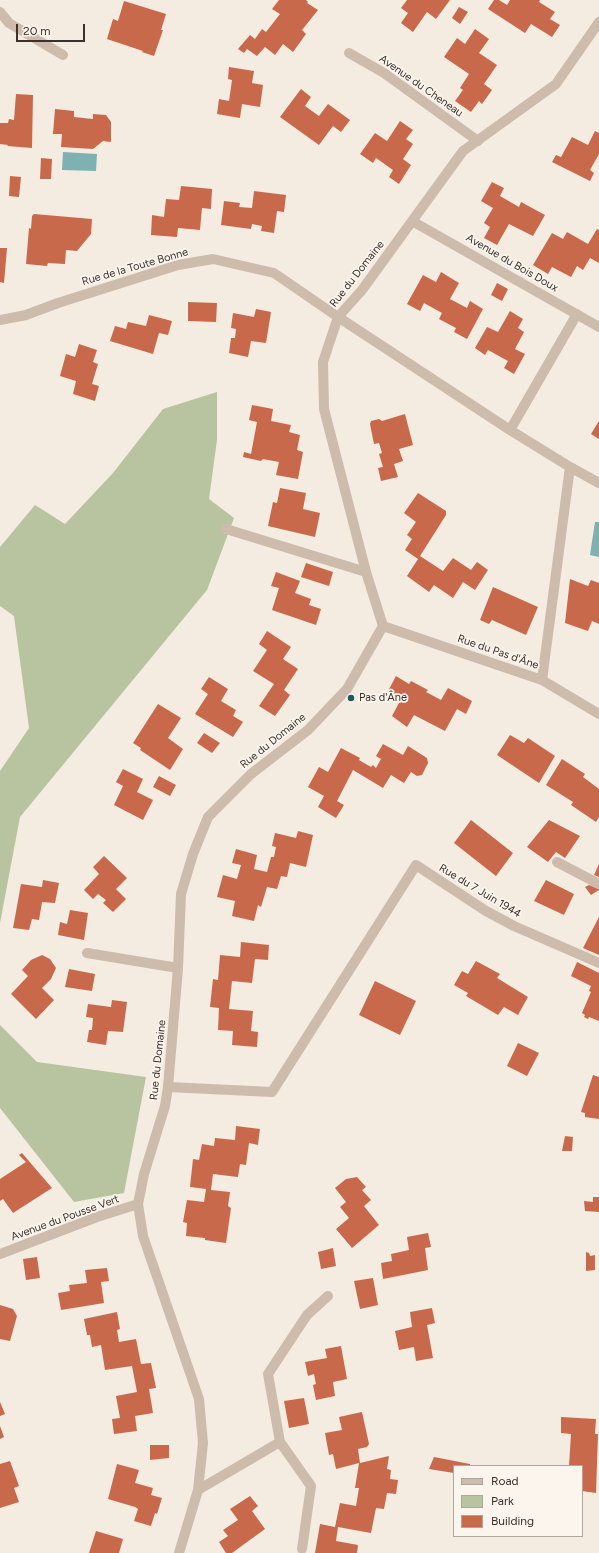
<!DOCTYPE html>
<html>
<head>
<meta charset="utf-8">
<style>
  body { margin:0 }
  #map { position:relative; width:599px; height:1553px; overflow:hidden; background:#f4ebe1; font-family:Figtree,sans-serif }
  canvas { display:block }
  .legend { position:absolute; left:453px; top:1465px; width:130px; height:72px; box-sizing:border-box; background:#fbf5ee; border:1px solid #aea6a0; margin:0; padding:5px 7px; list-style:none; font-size:12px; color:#3b302b }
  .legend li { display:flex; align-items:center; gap:8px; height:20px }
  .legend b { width:20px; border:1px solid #aea6a0 }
  .scale { position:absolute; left:16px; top:24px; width:69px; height:18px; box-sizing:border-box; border:2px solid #3b302b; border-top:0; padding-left:5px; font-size:12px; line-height:14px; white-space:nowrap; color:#3b302b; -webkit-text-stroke:3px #fbf5ee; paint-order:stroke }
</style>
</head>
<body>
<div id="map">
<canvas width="599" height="1553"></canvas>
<ul class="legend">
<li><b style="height:5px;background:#cdbbac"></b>Road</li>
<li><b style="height:11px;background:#b8c4a0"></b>Park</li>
<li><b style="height:11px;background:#c8694b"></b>Building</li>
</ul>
<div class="scale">20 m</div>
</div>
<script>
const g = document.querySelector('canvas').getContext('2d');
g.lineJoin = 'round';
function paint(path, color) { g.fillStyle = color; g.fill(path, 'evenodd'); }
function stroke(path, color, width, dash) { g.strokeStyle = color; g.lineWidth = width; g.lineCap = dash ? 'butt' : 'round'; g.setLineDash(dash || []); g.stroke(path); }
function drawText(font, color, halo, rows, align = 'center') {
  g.font = font + ' Figtree,sans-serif'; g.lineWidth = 3.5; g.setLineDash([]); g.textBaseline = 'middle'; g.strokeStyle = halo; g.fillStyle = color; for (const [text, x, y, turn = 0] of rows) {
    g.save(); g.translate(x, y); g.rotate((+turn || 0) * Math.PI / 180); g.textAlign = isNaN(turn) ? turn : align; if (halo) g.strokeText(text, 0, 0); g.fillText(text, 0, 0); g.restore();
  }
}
paint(new Path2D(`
  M217,392v48l-8,59 25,19 -27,72 -187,227 -20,106v-152l29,-43 -15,-112 -14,-10v-59l35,-42 30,19 48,-51 50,-64z
  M0,1025l37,37 109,15 -22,116 -50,9 -74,-94z`), '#b8c4a0');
paint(new Path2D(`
  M63,152l34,2 -1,17 -34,-1z
  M595,522h4v35l-9,-2z`), '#7fb0b2');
paint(new Path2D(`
  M279,0h27l2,2 -1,1 11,7 -16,20 4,4 -13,18 -10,-8 -8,11 -10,-8 -8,9 -10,-7 -3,4 -6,-4 12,-14 5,4 7,-10 4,3 14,-18 -8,-5z
  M407,0h43l-14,19 -9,-7 -14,20 -12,-9 7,-10 -7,-5z
  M494,0h5l8,5 3,-5h30l-1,2 16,10 -5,7 10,6 -8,12 -21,-13 -6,9 -37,-24z
  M124,1l42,13 -5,16h2l-9,26 -12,-4 1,-1 -36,-12 6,-20 5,2z
  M459,7l9,5 -8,12 -8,-6z
  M475,29l14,10 -10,14 18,12 -13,19 8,6 -10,14 -3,-3 -8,11 -16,-11 8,-11 -3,-2 9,-14 -25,-17 13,-19 8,6z
  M229,67l25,4 -2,12 11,2 -3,22 -18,-3 -2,14 -23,-4 2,-15 10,2 3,-21 -4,-1z
  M301,89l10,8 -6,9 14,10 9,-12 22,16 -9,12 -8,-6 -14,19 -39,-28z
  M16,94l17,1 -1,53 -25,-2 1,-1 -8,-1v-21h8l1,-4 5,1z
  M55,109l19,2v6l19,2v-5l13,1 5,7v20l-8,-1 -10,8 -32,-2 1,-13h-9z
  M400,121l13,9 -7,9 7,5 -10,15 8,6 -12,19 -10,-7 4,-7 -17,-12 -3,5 -13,-9 15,-21 12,8z
  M595,131l4,2v21l-9,16 4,3 -4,8 -38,-19 4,-7 5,2 11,-20 16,8z
  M41,158l11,1 -1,20h-11z
  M10,176l11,1 -2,20 -10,-1z
  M492,182l12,6 -4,8 19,11 2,-5 24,13 -12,21 -24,-12 -12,21 -13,-7 6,-11 -6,-4 9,-15 -12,-7z
  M181,186l31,3 -1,20 -9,-1 -2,22 -22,-2 -1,9 -26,-2 1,-20 12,2 2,-18 13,1z
  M254,191l32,4 -2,17 -7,-1 -3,22 -13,-2 1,-5 -10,-2 -1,5 -30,-4 3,-24 16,2 -1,4 13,1z
  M34,214l58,5 -1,15 -14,17 -11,-1 -1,14 -17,-1 -1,3 -21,-2 3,-36 2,1 1,-13z
  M597,229l2,1v33l-9,-5 -7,12 -6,-4 -6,11 -19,-10 -4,7 -15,-9 19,-32 11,6 4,-7 21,12z
  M0,248h7l-3,35 -4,-1z
  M441,272l18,11 -9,16 17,9 3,-7 13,8 -16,30 -13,-7 2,-4 -17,-9 3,-6 -18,-10 -4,8 -13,-7 16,-29 13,7z
  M497,283l11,6 -6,12 -11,-6z
  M188,302l29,1 -1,19 -28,-1z
  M256,309l15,3 -5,31 -15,-2 -3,16 -19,-4 2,-15h4l1,-9 -5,-1 2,-15 21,4z
  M510,311l13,8 -5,9 6,4 -9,17 10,5 -11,20 -10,-6 4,-7 -20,-11 -3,5 -10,-7 12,-21 11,5z
  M149,315l23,6 -4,14 -9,-2 -6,21 -43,-13 5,-15 11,3 2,-7 18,4z
  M79,344l18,6 -4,12 5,2 -6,20 7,2 -4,15 -22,-7 3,-13 -16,-5 6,-22 9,3z
  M252,405l21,4 -2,12 20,4 -2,7 11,3 -3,15 6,2 -5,27 -22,-4 3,-13 -16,-3 -2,2 -18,-4 1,-5 7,2 6,-32 -8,-2z
  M405,414l8,31 -14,4 4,12 -9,3 4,13 -17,4 -3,-13 5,-1 -4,-13 3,-1 -3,-10 -5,1 -4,-20 1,-3 8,-2 3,2z
  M599,421v18l-8,-5z
  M280,488l26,5 -3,16 17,4 -5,24 -47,-11 5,-24 4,1z
  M418,493l28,18v4l-26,41 23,15 10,-13 18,12 6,-8 11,8 -13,20 -12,-8 -10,16 -19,-13 -5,7 -22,-16 11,-17 -13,-9 7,-11 -5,-4 9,-13 -12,-9z
  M306,563l27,9 -4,14 -28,-9z
  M276,572l24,9 -5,12 16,6 -2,6 12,4 -5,16 -44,-15 7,-22 -8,-2z
  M570,579l18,7 3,-6 8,3v41l-7,-3 -4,10 -23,-8z
  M493,587l45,20 -12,28 -34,-15 -3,4 -9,-4z
  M267,631l24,16 -8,12 15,10 -14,21 6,5 -15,21 -16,-10 15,-22 -21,-13 14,-21 -8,-6z
  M396,676l13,8 2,-3 17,9 -2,2 15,8 7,-12 24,13 -6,13 -9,-5 -12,22 -31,-16 -7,12 -15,-11 8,-15 -13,-8z
  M209,677l19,12 -7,12 15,9 -3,6 10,6 -10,15 -38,-23 13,-20 -7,-5z
  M158,704l23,14 -13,20 15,11 -13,21 -30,-20 1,-2 -8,-5z
  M204,733l16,10 -8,10 -15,-10z
  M510,735l14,8 4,-5 27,18 -16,27 -42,-28z
  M383,744l20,11 5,-9 19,12 1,5 -6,12 -5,1 -6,-4 -7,11 -13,-8 -8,13 -30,-18 -16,31 7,4 -8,13 -18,-11 6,-11 -16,-9 11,-20 9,5 13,-24 19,10 -1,2 12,7 2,-2 3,3 5,-9 -5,-3z
  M562,759l23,15 -2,3 16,12v28l-3,5 -25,-17 2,-3 -27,-17z
  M123,769l20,10 -6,13 16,8 -10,20 -29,-15 9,-19 -7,-4z
  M159,776l17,9 -6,11 -17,-9z
  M471,820l42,33 -17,23 -42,-33z
  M549,820l31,16 -15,22 -9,-6 -8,10 -21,-15z
  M298,831l15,4 -7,32 -16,-4 -3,14 -6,-1 -4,13 -10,-2 -6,20 -3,-2 -4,16 -22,-5 3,-15 -18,-4 6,-22 14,4 4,-14 -9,-2 4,-14 21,6 -3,14 13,3 4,-15h3l2,-10 -4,-1 3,-13 21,5z
  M104,856l23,22 -11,11 10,10 -13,13 -10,-9 3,-3 -8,-6 -5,5 -9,-9 15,-16 -6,-7z
  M599,864v13l-5,-2z
  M43,880l16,3 -4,20 -13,-1 -3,18 -7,-1 -3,11 -16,-2 8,-44 21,3z
  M546,880l28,14 -10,21 -30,-14z
  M589,885l10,4v1l-8,5 -6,-8z
  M70,910l18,3 -4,27 -26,-5 2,-13 7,2z
  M599,917v38l-16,-7z
  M241,942l28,3 -1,15 -13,-1 -3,24 -20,-2 -3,28 24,2 -2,20 7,1 -1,15 -25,-2 1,-14 -15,-1 1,-22 -9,-1 3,-28 5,1 2,-25 20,2z
  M42,955l8,4 6,9 -5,11 -9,9 12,12 -18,19 -25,-25 17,-18 -6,-6 9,-10z
  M476,961l24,13 -3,4 31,19 -10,18 -14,-8 -6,8 -32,-19 2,-3 -14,-8 8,-14 6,3z
  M577,962l22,11v48l-10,-4 -1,2 -4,-2 1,-2 -3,-2 9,-21 -2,-1 2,-5 -20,-10z
  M69,969l26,5 -3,17 -27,-4z
  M375,981l41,20 -16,34 -41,-20z
  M112,1000l15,2 -4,30 -15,-1 -2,14 -19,-3 2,-12h3l1,-12 -7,-1 2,-13 23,3z
  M518,1043l21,10 -12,23 -20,-10z
  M593,1075l6,2v42l-14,-2v-4l-4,-1z
  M236,1126l24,3 -1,7 -1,9 -9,-2 -3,22 -6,-1 -2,13 -25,-3 -2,16 19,2 -2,14 3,2 -5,35 -21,-3v-2l-19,-2 1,-13 -4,-1 4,-22 17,2 2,-13 -16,-2 3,-28 6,1 3,-16 12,2 1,-8 20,2z
  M565,1136l8,1 -1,14h-10z
  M22,1153l30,35 -39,25 -10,-14 -3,2v-22l26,-17 -7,-7z
  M357,1177l9,10 -4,3 9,10 -7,6 15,19 -27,23 -16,-19 13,-11 -9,-11 6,-5 -11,-14 11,-9z
  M593,1197h6v15l-14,-1 -1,-10 9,1z
  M428,1233l3,14 -6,1 3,22 -45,9 -2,-16 11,-2 -1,-7 18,-4 -2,-13z
  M333,1248l3,18 -15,3 -3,-17z
  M586,1252l3,1 1,3 5,-1v15l-9,1z
  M37,1257l3,21 -14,2 -3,-21z
  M107,1268l2,13 -8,1 3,21 -43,7 -3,-17 12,-2 -1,-6 18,-2 -2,-13z
  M373,1278l5,27 -18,4 -6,-28z
  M0,1305l13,4 4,7 -7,25 -10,-2z
  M432,1308l3,15 -8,2 6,33 -17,3 -2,-14 -15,3 -4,-19 17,-4 -2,-15z
  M117,1312l3,17 -3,1 2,12 17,-3 5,25 10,-1 5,25 -7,1 4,24 -18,3 2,15 -23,3 -2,-15 8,-1 -4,-22 21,-4 -5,-26 -27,4 -4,-25 -9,2 -2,-12h-3l-3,-16z
  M341,1346l6,33 -14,3 2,14 -19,4 -3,-15 3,-1 -2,-10 -6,2 -3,-14 22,-4 -2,-9z
  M304,1398l5,26 -20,4 -5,-27z
  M0,1402l5,12 -5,2z
  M362,1412l7,32 -2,3 -9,2 2,14 29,-7 -2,13 4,1 -1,9 8,1 -2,14 -9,-1 -3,16 -8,-1 -5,25 -33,-6 -2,14 22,4 -1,8h-42l5,-29 15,3 5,-24 16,3 3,-18h-4l4,-25 -23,6 -3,-15 -4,1 -4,-22 17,-3 -3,-13z
  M561,1417l35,2 -1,15h3l-2,59 -14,-2v-25h-13l2,-32 -10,-1z
  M0,1426l4,11 -4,2z
  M150,1445h19v13l-19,2z
  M434,1457l36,7v2h-16v7l-25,-4z
  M10,1461l9,25 -5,2 5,14 -19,6v-44z
  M117,1464l22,6 -4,13 18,5 -2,7 11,3 -5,16 -2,-1 -4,13 -17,-5 4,-12 -3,-2 -27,-8z
  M250,1496l8,10 -6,5 13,18 -33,24h-6l-7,-11 9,-6 -5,-6 15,-10 -8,-11z
  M96,1531l27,8 -4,14h-30z`), '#c8694b');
stroke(new Path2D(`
  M349,53l35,20 94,68
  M338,317l172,113 60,37 29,16
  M510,430l67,-116
  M226,529l140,43
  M542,680l28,-213
  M87,953l91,15
  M168,1087l104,5 144,-227 70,46 28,15 85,37`), '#cdbbac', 10);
stroke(new Path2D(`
  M0,12l9,11 54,32
  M412,221l187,106
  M0,320l26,-5 32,-12 120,-38 35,-6 61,14 64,44
  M383,626l159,54 57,34
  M557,862l42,22
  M0,1254l97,-37 41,-13
  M198,1490l82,-48
  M302,1549l9,-63 -31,-44 -12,-68 39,-59 21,-19
  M179,1553l19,-63 5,-47 -4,-44 -56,-163 -5,-32 6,-30 21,-68 3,-19 10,-119 3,-74 12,-40 15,-37 43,-43 57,-44 39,-41 36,-63 -17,-54 -42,-163 -1,-47 15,-45 24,-27 101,-139 93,-67 43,-62`), '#cdbbac', 10);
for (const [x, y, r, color] of [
  [351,698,4,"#1f5a5e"]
]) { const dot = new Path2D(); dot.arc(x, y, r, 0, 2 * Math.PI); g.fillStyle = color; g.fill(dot); stroke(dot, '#fbf5ee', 1.5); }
drawText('11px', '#3b302b', '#fbf5ee', [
  ["Avenue du Cheneau",421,86,35],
  ["Avenue du Bois Doux",512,263,30],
  ["Rue de la Toute Bonne",135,267,-16],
  ["Rue du Domaine",357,274,-52],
  ["Rue du Pas d'Âne",498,652,19],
  ["Rue du Domaine",273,741,-39],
  ["Rue du 7 Juin 1944",480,891,31],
  ["Rue du Domaine",158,1060,-84],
  ["Avenue du Pousse Vert",65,1218,-20]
]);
drawText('11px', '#3b302b', '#fbf5ee', [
  ["Pas d'Âne",359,698]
], 'left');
</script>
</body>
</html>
